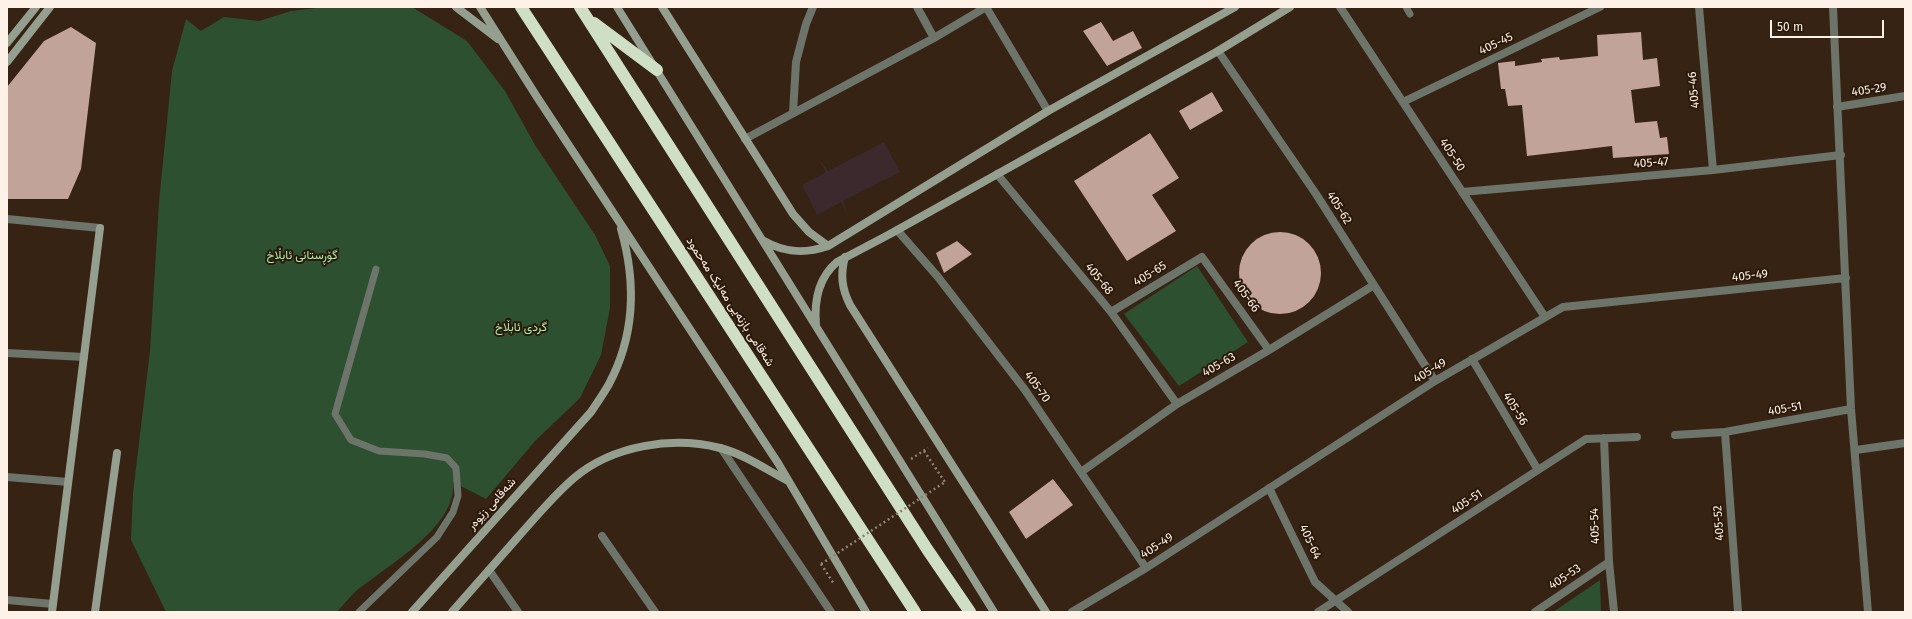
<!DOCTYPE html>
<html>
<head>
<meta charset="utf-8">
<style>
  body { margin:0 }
  #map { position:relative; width:1912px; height:619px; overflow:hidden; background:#362314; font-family:"Fira Sans",sans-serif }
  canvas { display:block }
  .frame { position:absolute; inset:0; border:8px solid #fef1e7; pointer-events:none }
  .scale { position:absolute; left:1770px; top:20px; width:114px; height:18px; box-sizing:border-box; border:2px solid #fef1e7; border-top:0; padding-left:5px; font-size:12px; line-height:14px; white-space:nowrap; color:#fef1e7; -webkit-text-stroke:3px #2b190a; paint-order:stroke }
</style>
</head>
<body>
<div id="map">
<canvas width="1912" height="619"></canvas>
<div class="frame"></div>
<div class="scale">50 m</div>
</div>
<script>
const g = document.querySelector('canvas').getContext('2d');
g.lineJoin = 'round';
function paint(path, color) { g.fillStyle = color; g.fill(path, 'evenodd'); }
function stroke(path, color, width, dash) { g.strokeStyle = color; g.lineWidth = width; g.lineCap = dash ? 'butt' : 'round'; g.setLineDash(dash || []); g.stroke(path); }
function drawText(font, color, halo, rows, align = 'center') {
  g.font = font + ' "Fira Sans",Vazirmatn,sans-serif'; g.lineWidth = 4; g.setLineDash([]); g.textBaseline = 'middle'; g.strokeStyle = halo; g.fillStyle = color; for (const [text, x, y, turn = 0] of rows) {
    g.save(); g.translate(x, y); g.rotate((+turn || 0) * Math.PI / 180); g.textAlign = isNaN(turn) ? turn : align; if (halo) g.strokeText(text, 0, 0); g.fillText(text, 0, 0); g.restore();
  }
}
paint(new Path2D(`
  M884,142l16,30 -57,29 5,14 -7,-13 -24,13 -15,-30 24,-13 -8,-14 10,13z`), '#3c292d');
paint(new Path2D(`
  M326,7h86l55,34 38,50 30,54 60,90 15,31v42l-9,47 -21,43 -45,43 -49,58 -33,-17c5,45 -68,85 -98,110 -6,6 -12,13 -18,20h-171l-35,-72 2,-47 17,-142 9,-149 13,-131 14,-52 15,12 23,-14 35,4 32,-10z
  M1197,266l51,76 -69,44 -55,-72z
  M1600,580l1,32h-48z`), '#2c5030');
paint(new Path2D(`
  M1101,22l12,19 20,-10 9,17 -35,18 -24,-35z
  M71,27l25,16 -15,126 -13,30h-61v-112l37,-46z
  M1641,32l2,28 14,-2 3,28 -29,4 4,33 22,-2 3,17 7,-1 2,17 -56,4 -1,-12 -85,10 -5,-51 -14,1 -3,-17h-4l-3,-26 17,-2v5l27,-4 -1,-3 18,-2 1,3 38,-4 -1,-21z
  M1212,92l11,19 -33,19 -11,-19z
  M1150,133l29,45 -27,17 24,36 -49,30 -53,-80z
  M1239 273a41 41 0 1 1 82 0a41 41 0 1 1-82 0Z
  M957,241l15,13 -28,19 -8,-20z
  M1053,479l20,26 -47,34 -17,-27z`), '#c1a399');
stroke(new Path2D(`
  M924,451l21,31
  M911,459l17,-11
  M821,564l13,20`), '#908073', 2.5, [2, 3]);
stroke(new Path2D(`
  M1406,7l4,7
  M359,612l78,-75 16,-25 5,-16 -2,-28 -9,-10 -22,-4 -46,-3 -28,-11 -16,-26 41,-145`), '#6d746a', 7);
stroke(new Path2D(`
  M917,7l17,31 52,-31
  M986,7l62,104
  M1340,7l205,310
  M1699,7l14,163
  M1833,7l18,402 17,203
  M1218,51l98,143 119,187
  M1403,102l197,-95
  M1837,107l68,-11
  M793,113l3,-51 10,-38 7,-17
  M745,139l189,-101
  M997,174l114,138 66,92
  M1462,192l251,-22 128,-15
  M7,219l93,9
  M897,230l41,47 87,113 121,178
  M1111,312l91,-55 67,93
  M7,353l77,4
  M1472,359l66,111
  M1725,432l13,180
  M1675,435l50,-3 126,-23
  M1604,438l5,124 5,50
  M721,448l110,164
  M1856,450l49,-7
  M1081,472l96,-68 92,-54 105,-65
  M7,477l61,5
  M1269,488l46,94 33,30
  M602,536l53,76
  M489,570l29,42
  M7,600l46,4
  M1072,612l74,-44 289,-187 128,-74 283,-29
  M1318,612l268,-173 51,-2
  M1535,612l74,-50`), '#6d746a', 8);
stroke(new Path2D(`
  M456,7l42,32
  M480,7l57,90 241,366 88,149
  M617,7l377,605
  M662,7l131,207 16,18 19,14
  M7,43l29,-36
  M7,62l43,-55
  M764,241c21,12 41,13 64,5l220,-135 187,-104
  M845,257c-5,18 -3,32 5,48l196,307
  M816,325c-2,-24 2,-47 21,-63l53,-28 328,-183 72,-44
  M52,612l48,-384
  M95,612l22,-159
  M412,612l179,-200c6,-9 13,-19 18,-28 26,-49 27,-103 12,-155
  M452,612c22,-25 44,-50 66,-75 18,-20 35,-41 56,-59 39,-33 99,-42 146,-30 24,6 47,22 68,33`), '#949f8f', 8);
stroke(new Path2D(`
  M521,7l394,605
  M580,7l347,542 43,63
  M594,23l63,47`), '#cedfc6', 12);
stroke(new Path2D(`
  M821,564l124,-82`), '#908073', 2.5, [2, 3]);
drawText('12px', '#fef1e7', '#2b190a', [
  ["405-45",1496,44,-26],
  ["405-46",1694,90,-95],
  ["405-29",1869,90,-9],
  ["405-50",1452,155,57],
  ["405-47",1651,163,-4],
  ["405-62",1339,208,58],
  ["405-65",1150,274,-31],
  ["405-49",1750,276,-6],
  ["405-68",1099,279,51],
  ["405-66",1246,296,54],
  ["شەقامی بازنەیی مەلیک مەحمود",730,302,57],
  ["405-63",1219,365,-30],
  ["405-49",1430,371,-31],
  ["405-70",1037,387,54],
  ["405-56",1515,409,59],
  ["405-51",1785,409,-10],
  ["405-51",1467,502,-33],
  ["شەقامی زێوەر",492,504,-48],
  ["405-52",1719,523,-94],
  ["405-54",1595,526,-92],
  ["405-64",1310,542,65],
  ["405-49",1157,546,-33],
  ["405-53",1565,577,-34]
]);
drawText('12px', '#a7f0ad', '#2b190a', [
  ["گۆڕستانی ئابڵاخ",302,256],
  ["گردی ئابڵاخ",521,328]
]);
</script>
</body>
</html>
